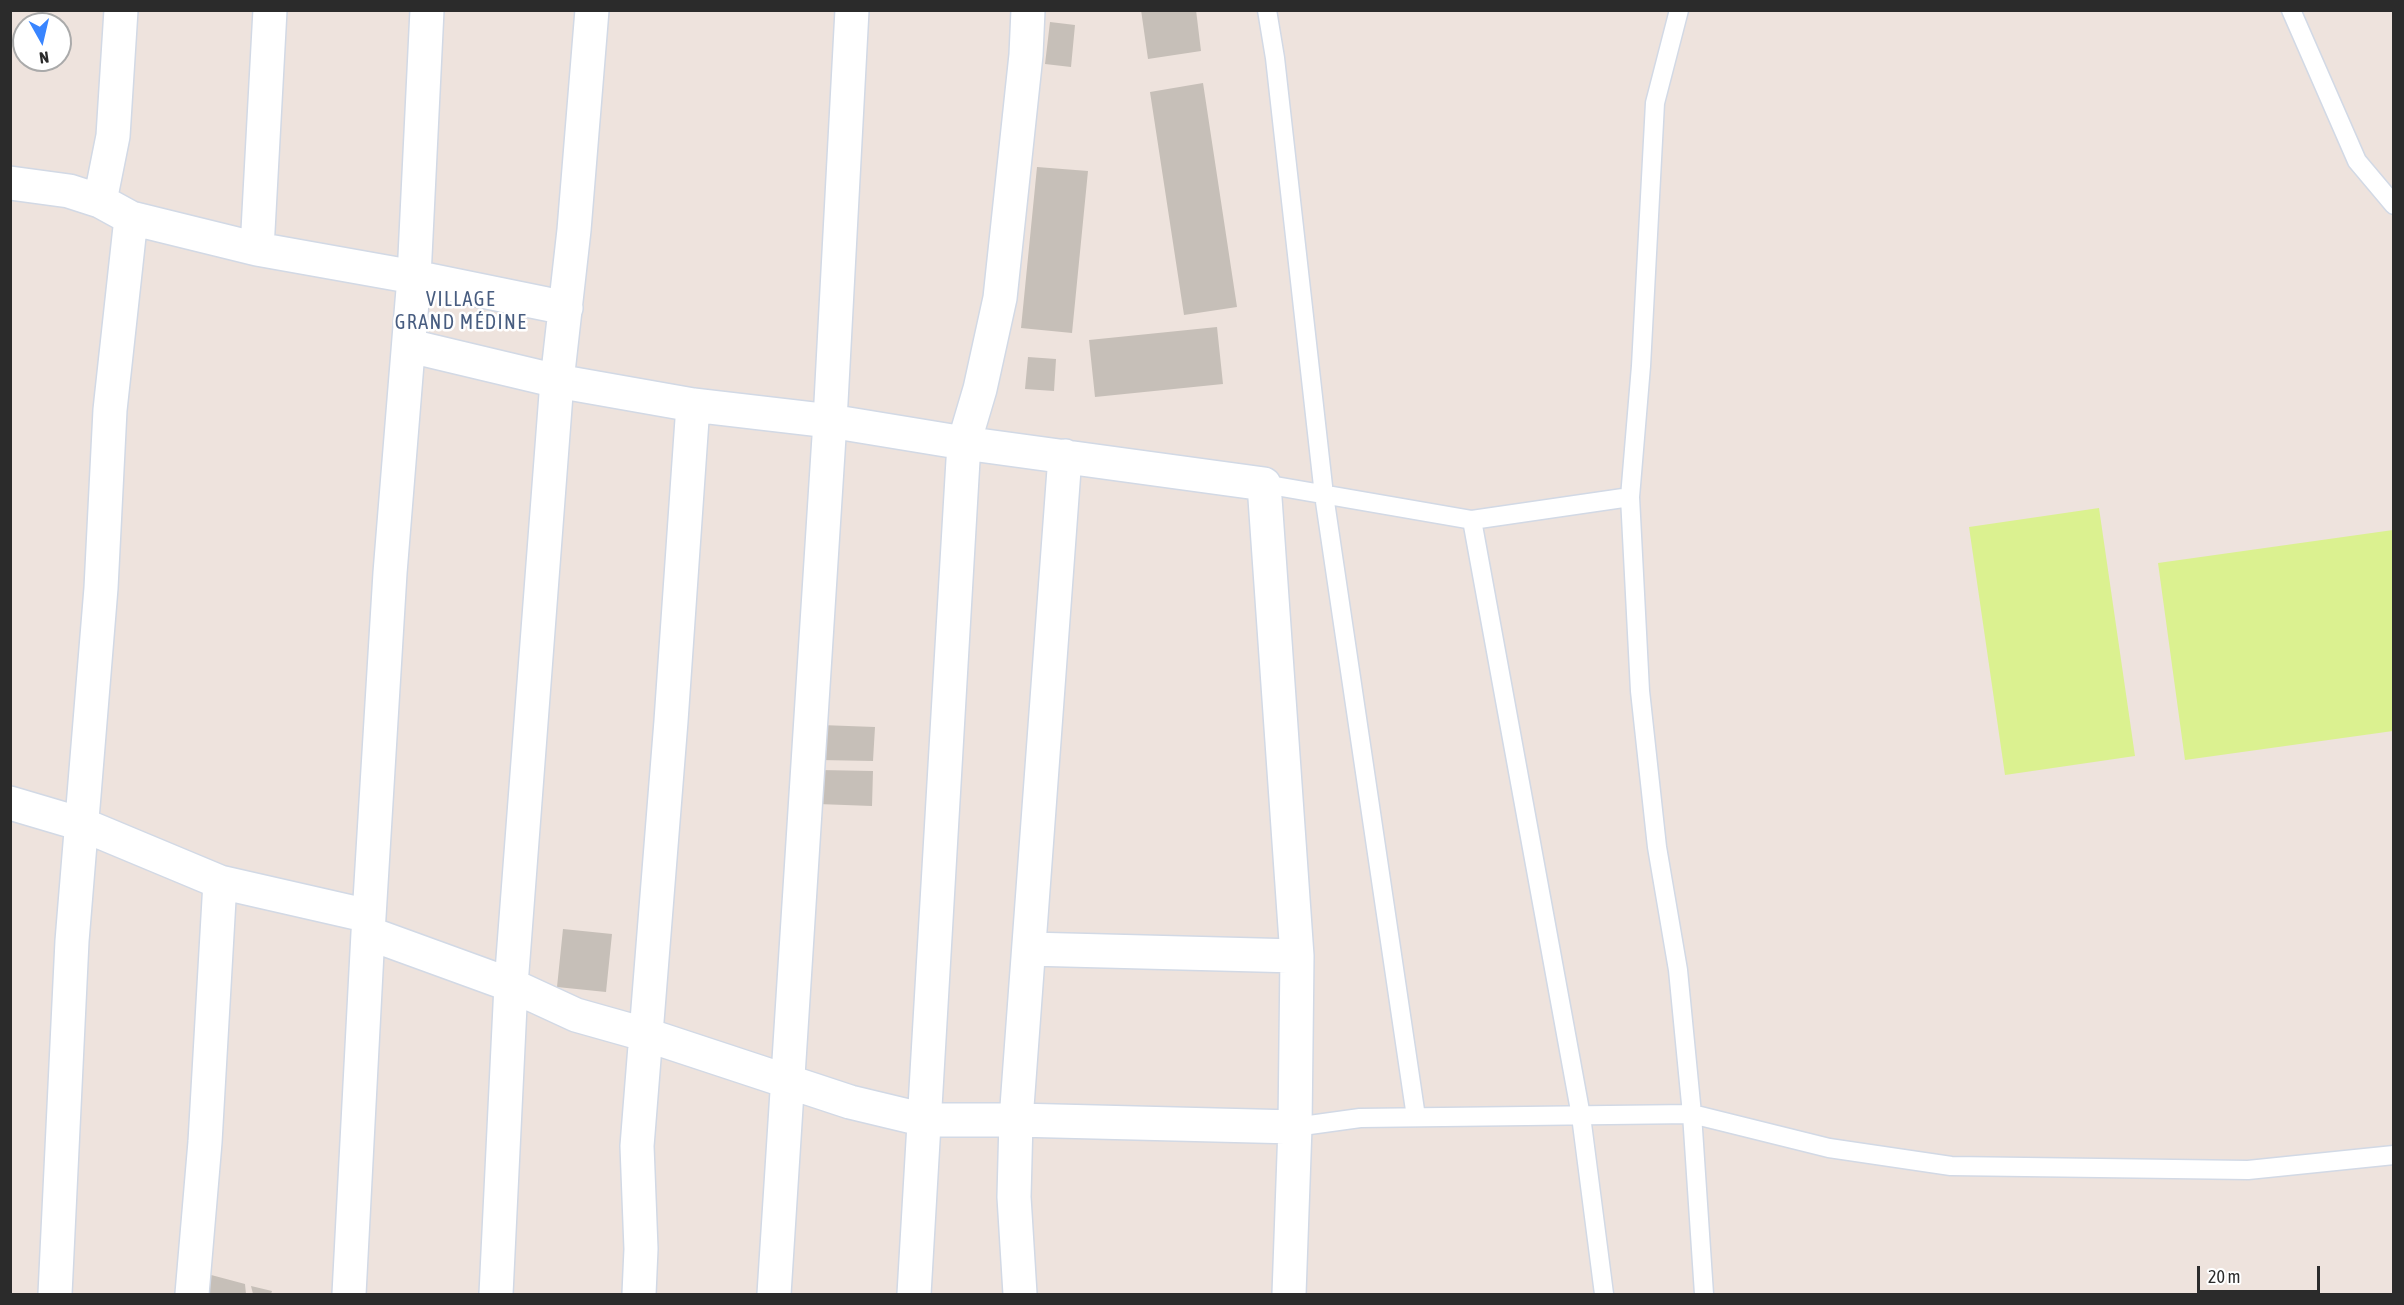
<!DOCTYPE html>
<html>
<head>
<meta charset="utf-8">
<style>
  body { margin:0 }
  #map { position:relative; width:2404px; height:1305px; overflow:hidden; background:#eee3dd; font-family:"Asap Condensed",sans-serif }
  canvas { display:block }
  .frame { position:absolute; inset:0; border:12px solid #2b2b2b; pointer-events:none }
  .north { position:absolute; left:12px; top:12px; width:60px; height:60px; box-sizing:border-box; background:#fff; border:2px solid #aaa; border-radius:50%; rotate:172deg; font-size:16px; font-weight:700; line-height:24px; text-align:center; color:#2b2b2b }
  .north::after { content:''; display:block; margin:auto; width:21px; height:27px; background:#3985ff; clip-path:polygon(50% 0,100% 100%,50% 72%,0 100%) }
  .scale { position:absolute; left:2197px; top:1266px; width:123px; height:27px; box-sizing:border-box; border:3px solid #2b2b2b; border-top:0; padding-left:8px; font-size:18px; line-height:21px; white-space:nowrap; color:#2b2b2b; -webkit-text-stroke:4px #fff; paint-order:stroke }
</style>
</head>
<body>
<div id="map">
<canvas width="2404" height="1305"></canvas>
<div class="frame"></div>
<div class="north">N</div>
<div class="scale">20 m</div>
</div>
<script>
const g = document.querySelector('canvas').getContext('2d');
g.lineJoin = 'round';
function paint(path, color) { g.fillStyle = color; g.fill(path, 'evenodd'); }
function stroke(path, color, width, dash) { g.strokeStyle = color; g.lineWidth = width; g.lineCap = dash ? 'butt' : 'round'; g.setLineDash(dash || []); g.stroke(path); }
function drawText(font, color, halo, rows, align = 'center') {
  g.font = font + ' "Asap Condensed",sans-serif'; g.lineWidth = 5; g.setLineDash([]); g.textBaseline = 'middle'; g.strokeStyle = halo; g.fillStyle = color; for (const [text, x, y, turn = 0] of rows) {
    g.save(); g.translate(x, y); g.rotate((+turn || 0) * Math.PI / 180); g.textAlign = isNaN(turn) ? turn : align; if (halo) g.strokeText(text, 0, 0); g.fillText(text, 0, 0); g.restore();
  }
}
paint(new Path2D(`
  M2099,508l36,248 -130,19 -36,-248z
  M2393,530v201l-208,29 -27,-197z`), '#dbf190');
paint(new Path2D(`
  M1141,10h55l5,41 -53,8z
  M1050,22l25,3 -4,42 -26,-3z
  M1203,83l34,224 -53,8 -34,-223z
  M1037,167l51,4 -16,162 -51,-5z
  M1217,327l6,57 -128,13 -6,-57z
  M1028,357l28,2 -2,32 -29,-2z
  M821,725l54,2 -2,34 -53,-1z
  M820,770l53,1 -1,35 -54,-2z
  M563,929l49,5 -6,58 -49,-5z
  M200,1272l45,12 1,10h-46z
  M251,1286l21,5 -1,3h-18z`), '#c6bfb8');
const service = new Path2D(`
  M1267,10l8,48 49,437 92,622
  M2291,10l66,151 37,44
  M1264,484l208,36 158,-23 10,194 17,156 21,123 14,144 137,34 122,18 297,4 146,-15
  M1630,497l11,-131 14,-263 24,-93
  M1472,520l109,596 23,178
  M1295,1127l65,-9 332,-4 12,180`);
const minor = new Path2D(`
  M10,183l59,8 31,10 31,17 126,31 157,28 152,31
  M100,201l13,-65 8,-126
  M257,249l13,-239
  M410,346l147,35 136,24 137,16 134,22 300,41 33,472 -2,171 -6,167
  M10,803l71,21 139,58 149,34
  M368,933l143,52 65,30 71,20 203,67 75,18h91l279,7
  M1029,949l268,7
  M55,1294l17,-353 29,-353 9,-178 21,-192
  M192,1294l13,-152 15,-260
  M349,1294l19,-361 22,-360 24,-296 13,-267
  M496,1294l15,-309 46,-604 17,-151 18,-220
  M639,1294l2,-45 -4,-103 34,-425 22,-316
  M774,1294l56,-873 22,-411
  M914,1294l50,-851 16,-54 20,-91 26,-243 2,-45
  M1020,1294l-6,-97 2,-77 49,-664`);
stroke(service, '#d2d9e5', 21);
stroke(minor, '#d2d9e5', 36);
stroke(service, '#fff', 18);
stroke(minor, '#fff', 33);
g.letterSpacing = '1.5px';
drawText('20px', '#485d80', '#fff', [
  ["VILLAGE",461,300],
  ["GRAND MÉDINE",461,323]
]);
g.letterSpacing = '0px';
</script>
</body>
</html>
